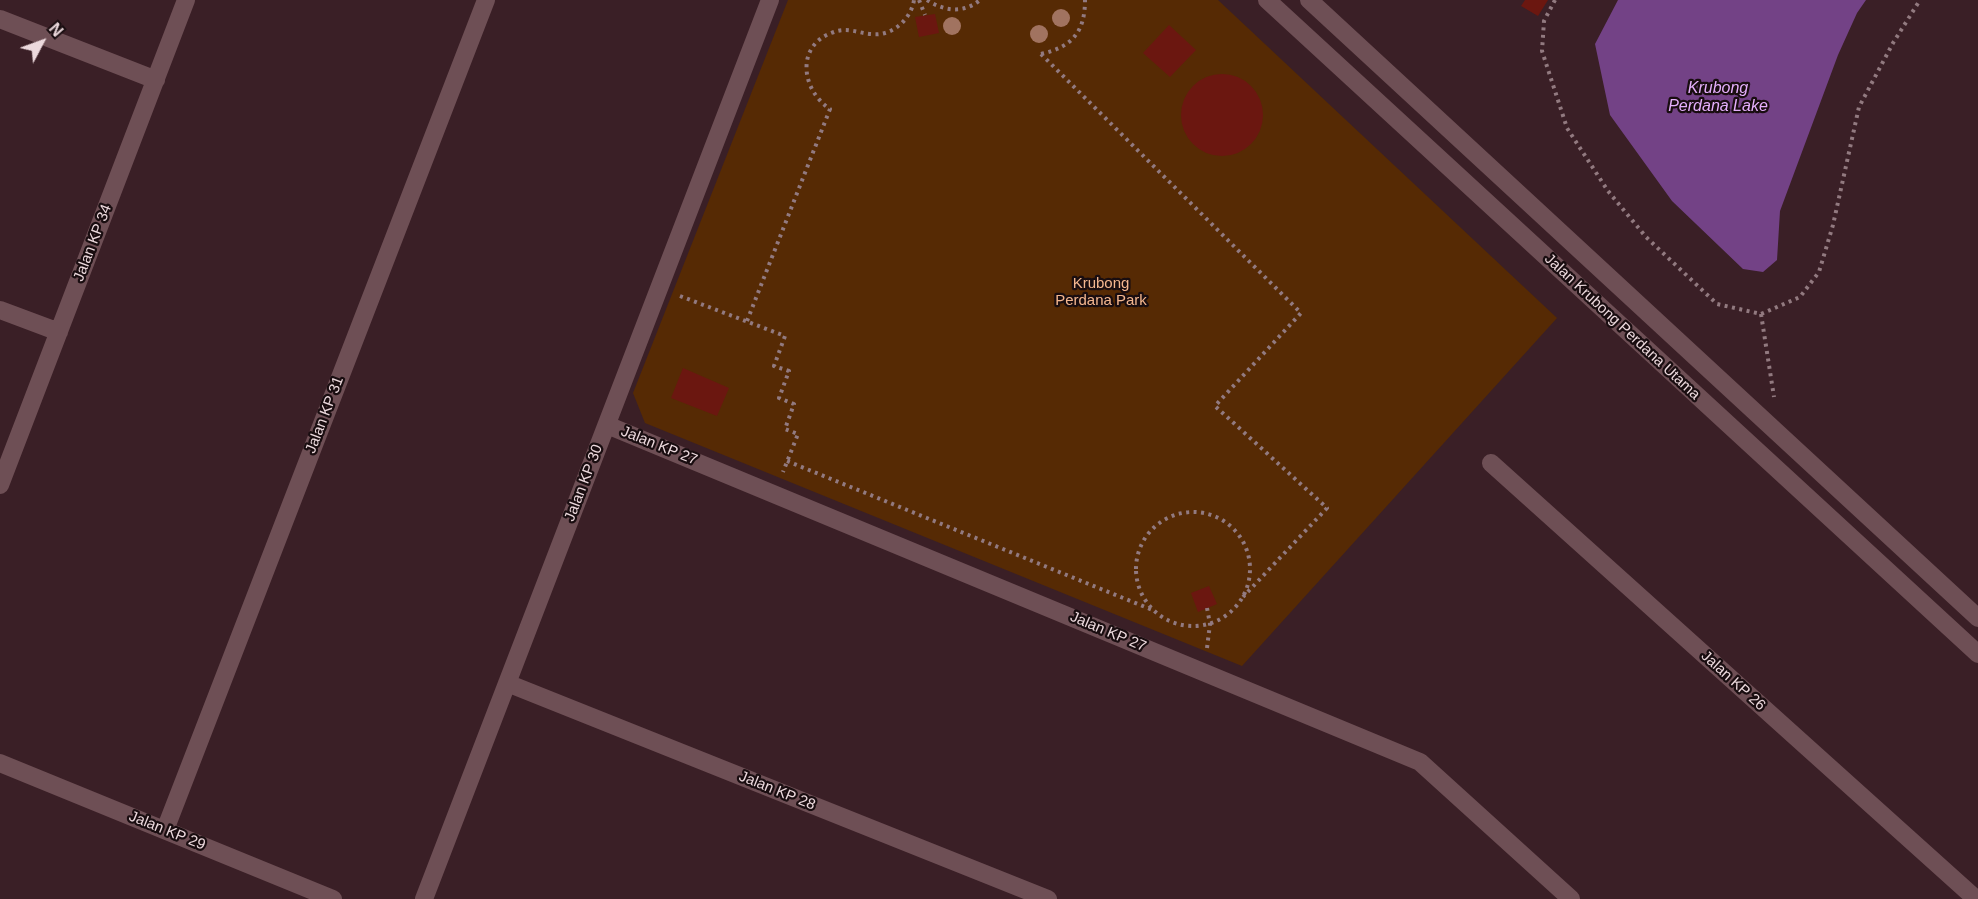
<!DOCTYPE html>
<html>
<head>
<meta charset="utf-8">
<style>
  body { margin:0 }
  #map { position:relative; width:1978px; height:899px; overflow:hidden; background:#3a1f26; font-family:Helvetica,sans-serif }
  canvas { display:block }
  .north { position:absolute; left:12px; top:12px; width:60px; height:60px; -webkit-text-stroke:4px #190d10; paint-order:stroke; rotate:49deg; font-size:16px; font-weight:700; line-height:24px; text-align:center; color:#ecd9dd }
  .north::after { content:''; display:block; margin:auto; width:21px; height:27px; background:#ecd9dd; clip-path:polygon(50% 0,100% 100%,50% 72%,0 100%) }
</style>
</head>
<body>
<div id="map">
<canvas width="1978" height="899"></canvas>
<div class="north">N</div>
</div>
<script>
const g = document.querySelector('canvas').getContext('2d');
g.lineJoin = 'round';
function paint(path, color) { g.fillStyle = color; g.fill(path, 'evenodd'); }
function stroke(path, color, width, dash) { g.strokeStyle = color; g.lineWidth = width; g.lineCap = dash ? 'butt' : 'round'; g.setLineDash(dash || []); g.stroke(path); }
function drawText(font, color, halo, rows, align = 'center') {
  g.font = font + ' Helvetica,sans-serif'; g.lineWidth = 4.5; g.setLineDash([]); g.textBaseline = 'middle'; g.strokeStyle = halo; g.fillStyle = color; for (const [text, x, y, turn = 0] of rows) {
    g.save(); g.translate(x, y); g.rotate((+turn || 0) * Math.PI / 180); g.textAlign = isNaN(turn) ? turn : align; if (halo) g.strokeText(text, 0, 0); g.fillText(text, 0, 0); g.restore();
  }
}
paint(new Path2D(`
  M788,0h430l339,318 -315,348 -597,-243 -12,-30z`), '#562a04');
paint(new Path2D(`
  M1618,0h248l-9,13 -19,42 -58,156 -3,49 -14,12 -20,-3 -71,-68 -62,-86 -15,-71z`), '#734286');
paint(new Path2D(`
  M1525,0h23l-10,16 -17,-10z
  M935,14l4,19 -20,4 -4,-20z
  M1169,25l27,25 -26,27 -27,-24z
  M1181 115a41 41 0 1 1 82 0a41 41 0 1 1-82 0Z
  M683,368l46,20 -12,28 -46,-18z
  M1209,586l8,18 -19,8 -7,-19z`), '#6b1710');
stroke(new Path2D(`
  M919,0l6,15
  M927,0c17,11 36,14 53,0
  M1555,0l-11,21 -2,30 25,77 41,63 38,46 71,67 44,10 39,-17 19,-25 14,-47 26,-118 34,-64 27,-43
  M1041,54l260,259 -86,93 112,102 -84,89
  M1041,54c31,-7 44,-22 44,-54
  M680,296l105,40 -11,30 15,5 -10,27 15,6 -9,25 13,5 -15,38
  M1761,314l13,83
  M747,321l83,-212c-30,-20 -34,-65 4,-77 13,-5 24,1 37,2 20,3 40,-14 43,-34
  M787,461l368,150
  M1136 569a57 57 0 1 1 114 0a57 57 0 1 1-114 0Z
  M1207,648l3,-24 -3,-16`), '#927a80', 4, [3, 4.5]);
stroke(new Path2D(`
  M1267,0l711,654
  M1309,0l669,618
  M0,19l156,61
  M0,310l59,22
  M607,425l813,337 151,137
  M1491,463l485,436
  M0,485l186,-485
  M507,683l541,216
  M0,763l333,136
  M165,830l321,-830
  M424,899l346,-899`), '#6e4f55', 18);
g.fillStyle = '#a17360';
for (const [x, y] of [
  [1061,18],
  [952,26],
  [1039,34]
]) { g.beginPath(); g.arc(x, y, 9, 0, 2 * Math.PI); g.fill(); }
drawText('15px', '#ecd9dd', '#190d10', [
  ["Jalan KP 34",93,243,-69],
  ["Jalan Krubong Perdana Utama",1622,327,43],
  ["Jalan KP 31",325,415,-69],
  ["Jalan KP 27",659,446,22],
  ["Jalan KP 30",584,483,-69],
  ["Jalan KP 27",1108,632,23],
  ["Jalan KP 26",1733,681,42],
  ["Jalan KP 28",777,791,22],
  ["Jalan KP 29",167,831,22]
]);
drawText('15px', '#f5b78f', '#190d10', [
  ["Krubong",1101,284],
  ["Perdana Park",1101,301]
]);
drawText('italic 16px', '#e5affc', '#190d10', [
  ["Krubong",1718,89],
  ["Perdana Lake",1718,107]
]);
</script>
</body>
</html>
